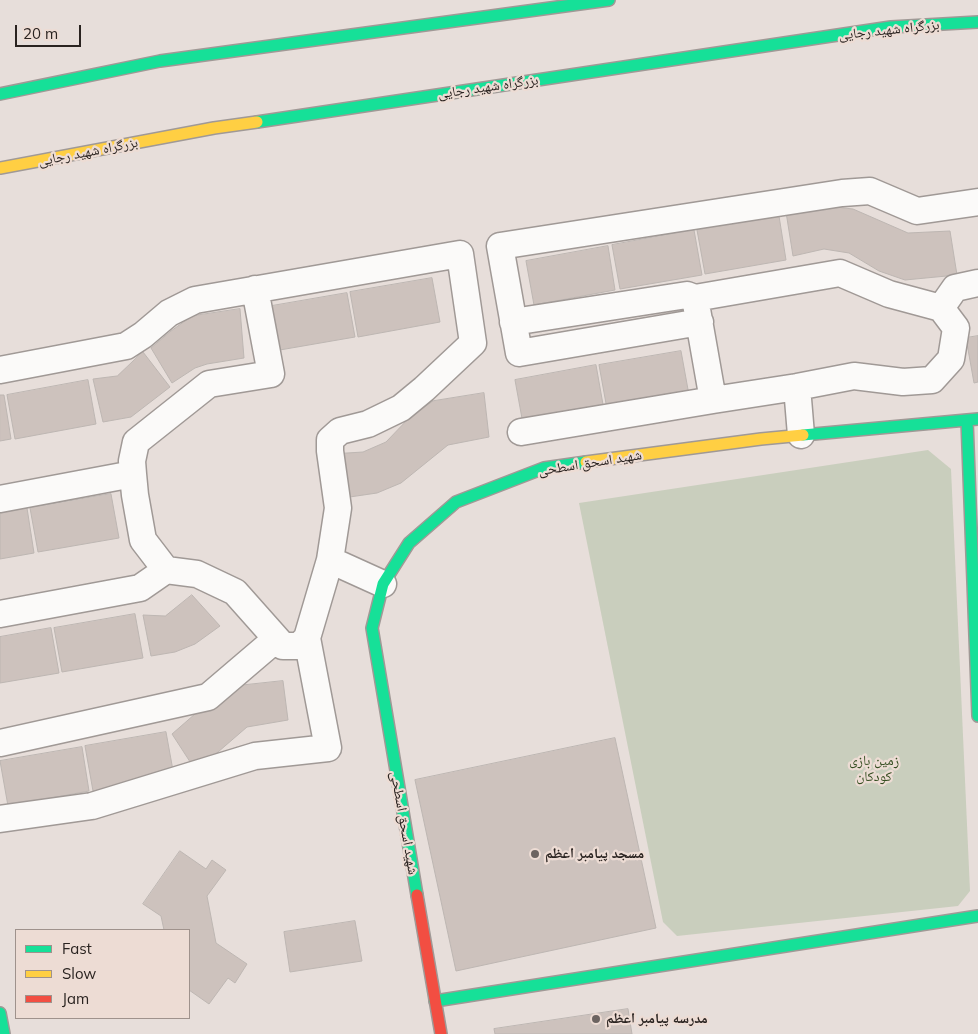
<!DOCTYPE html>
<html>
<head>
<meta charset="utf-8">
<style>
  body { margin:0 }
  #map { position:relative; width:978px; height:1034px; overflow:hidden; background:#e7deda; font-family:Mulish,sans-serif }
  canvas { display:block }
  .legend { position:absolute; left:15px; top:929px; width:175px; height:90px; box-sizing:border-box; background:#eddcd4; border:1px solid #9f928c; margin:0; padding:6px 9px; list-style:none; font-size:15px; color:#2a2320 }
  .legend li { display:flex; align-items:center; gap:10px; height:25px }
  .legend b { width:25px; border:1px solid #9f928c }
  .scale { position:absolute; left:15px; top:25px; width:66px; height:22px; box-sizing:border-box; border:2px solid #2a2320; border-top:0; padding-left:6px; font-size:15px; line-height:18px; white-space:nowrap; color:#2a2320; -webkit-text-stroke:4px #eddcd4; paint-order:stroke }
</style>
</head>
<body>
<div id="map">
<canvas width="978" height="1034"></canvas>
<ul class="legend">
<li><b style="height:6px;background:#16e098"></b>Fast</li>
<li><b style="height:6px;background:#ffcf43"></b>Slow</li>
<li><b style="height:6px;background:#f24e42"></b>Jam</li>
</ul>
<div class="scale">20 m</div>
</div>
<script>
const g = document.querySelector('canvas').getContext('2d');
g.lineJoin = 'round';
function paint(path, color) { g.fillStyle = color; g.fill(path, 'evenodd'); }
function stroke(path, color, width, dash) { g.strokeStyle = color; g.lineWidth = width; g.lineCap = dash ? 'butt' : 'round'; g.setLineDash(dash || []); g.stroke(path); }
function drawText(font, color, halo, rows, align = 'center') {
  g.font = font + ' Mulish,"Noto Naskh Arabic",sans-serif'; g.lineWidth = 4.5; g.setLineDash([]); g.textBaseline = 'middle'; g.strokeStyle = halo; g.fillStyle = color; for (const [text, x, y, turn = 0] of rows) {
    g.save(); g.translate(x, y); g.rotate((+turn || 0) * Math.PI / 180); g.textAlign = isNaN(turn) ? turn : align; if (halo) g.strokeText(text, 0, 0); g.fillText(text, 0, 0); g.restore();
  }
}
paint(new Path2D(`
  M928,450l23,19 19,422 -12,15 -281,30 -14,-14 -84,-419z`), '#c9cebd');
const building = new Path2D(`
  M827,206l26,3 55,24 42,-2 7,44 -52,5 -26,-9 -30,-18 -25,-4 -31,7 -7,-44z
  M779,216l7,44 -81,14 -8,-44z
  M694,230l8,45 -82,14 -8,-44z
  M608,246l7,44 -81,15 -8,-44z
  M432,278l8,44 -82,15 -8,-45z
  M347,293l8,44 -81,14 -8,-44z
  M240,309l4,49 -37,6 -12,4 -23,15 -21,-35 20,-17 21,-15z
  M978,336v46l-4,1 -8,-45z
  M681,351l8,44 -82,14 -8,-44z
  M143,352l27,35 -39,30 -28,5 -10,-43 24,-3z
  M596,365l8,45 -81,14 -8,-44z
  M88,380l8,44 -81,15 -8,-44z
  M484,393l5,44 -41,8 -47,38 -24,10 -41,6 -5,-45 32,-2 23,-10 24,-25 23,-16z
  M0,395h4l7,44 -11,2z
  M111,494l8,44 -81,14 -8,-44z
  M27,508l7,45 -34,6v-46z
  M192,595l28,31 -25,18 -20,8 -24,4 -8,-41 22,1z
  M135,614l8,44 -81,14 -8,-44z
  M51,628l8,45 -59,10v-46z
  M283,681l5,39 -41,7 -51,44 -24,-37 54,-47z
  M166,732l8,44 -81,15 -8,-45z
  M615,738l41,190 -200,43 -41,-191z
  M82,747l7,44 -81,15 -8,-45z
  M180,851l26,18 6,-9 14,10 -19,26 9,47 31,21 -12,19 -7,-5 -19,26 -20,-14v-60h-25l-3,-14 -18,-12z
  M355,921l7,40 -72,11 -6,-40z
  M628,1009l4,25h-137l-1,-5z`);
paint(building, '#cdc2bd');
stroke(building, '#bdb6b2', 1);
const street = new Path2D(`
  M840,273l49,21 52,14 15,20 -5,31 -19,21 -29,2 -49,-6 -57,11 -84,13 -18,-102z
  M255,289l16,85 -62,10 -73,58 -4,19 1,13 2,21 8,45 23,30 31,4 38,18 48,54h16l8,-8 23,-78
  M941,308l14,-20 23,-5
  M513,322l174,-27 8,3
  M700,322l-181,31 -19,-107 342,-53 28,-2 47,20 61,-9
  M0,370l126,-24 17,-11 26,-22 26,-13 265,-46 13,89 -49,46 -23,19 -33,16 -28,7 -10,9v11l8,57 -8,52 53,24
  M797,387l4,48
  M521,432l192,-32
  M0,499l133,-25
  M0,614l140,-26 26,-18
  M0,743l208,-46 68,-58
  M0,819l92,-13 163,-50 73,-8 -21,-110`);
const fast = new Path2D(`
  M0,94l160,-33 449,-61
  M257,122l634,-95 87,-5
  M967,420l11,296
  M803,435l175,-16
  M417,895l-45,-267 11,-44 26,-41 47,-41 88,-34 42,-6
  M435,1001l543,-85
  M0,1013l4,21`);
const slow = new Path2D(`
  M0,168l214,-40 43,-6
  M586,462l175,-23 42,-4`);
const jam = new Path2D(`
  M417,895l24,139`);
stroke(street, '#a09996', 29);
stroke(fast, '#a09996', 14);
stroke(slow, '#a09996', 14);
stroke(jam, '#a09996', 14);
stroke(street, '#fbfaf9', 26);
stroke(fast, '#16e098', 11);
stroke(slow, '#ffcf43', 11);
stroke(jam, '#f24e42', 11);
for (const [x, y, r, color] of [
  [535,854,5,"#6c6461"],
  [596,1019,5,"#6c6461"]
]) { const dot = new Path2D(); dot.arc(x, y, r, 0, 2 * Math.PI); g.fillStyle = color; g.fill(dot); stroke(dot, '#eddcd4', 2); }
drawText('14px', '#2a2320', '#eddcd4', [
  ["بزرگراه شهید رجایی",889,30,-6],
  ["بزرگراه شهید رجایی",488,87,-8],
  ["بزرگراه شهید رجایی",88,152,-11],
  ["شهید اسحق اسطحی",590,463,-9],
  ["شهید اسحق اسطحی",404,823,80]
]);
drawText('14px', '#344d20', '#eddcd4', [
  ["زمین بازی",874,761],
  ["کودکان",874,777]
]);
drawText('bold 14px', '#2a2320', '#eddcd4', [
  ["مسجد پیامبر اعظم",545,854],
  ["مدرسه پیامبر اعظم",606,1019]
], 'left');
</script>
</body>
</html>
